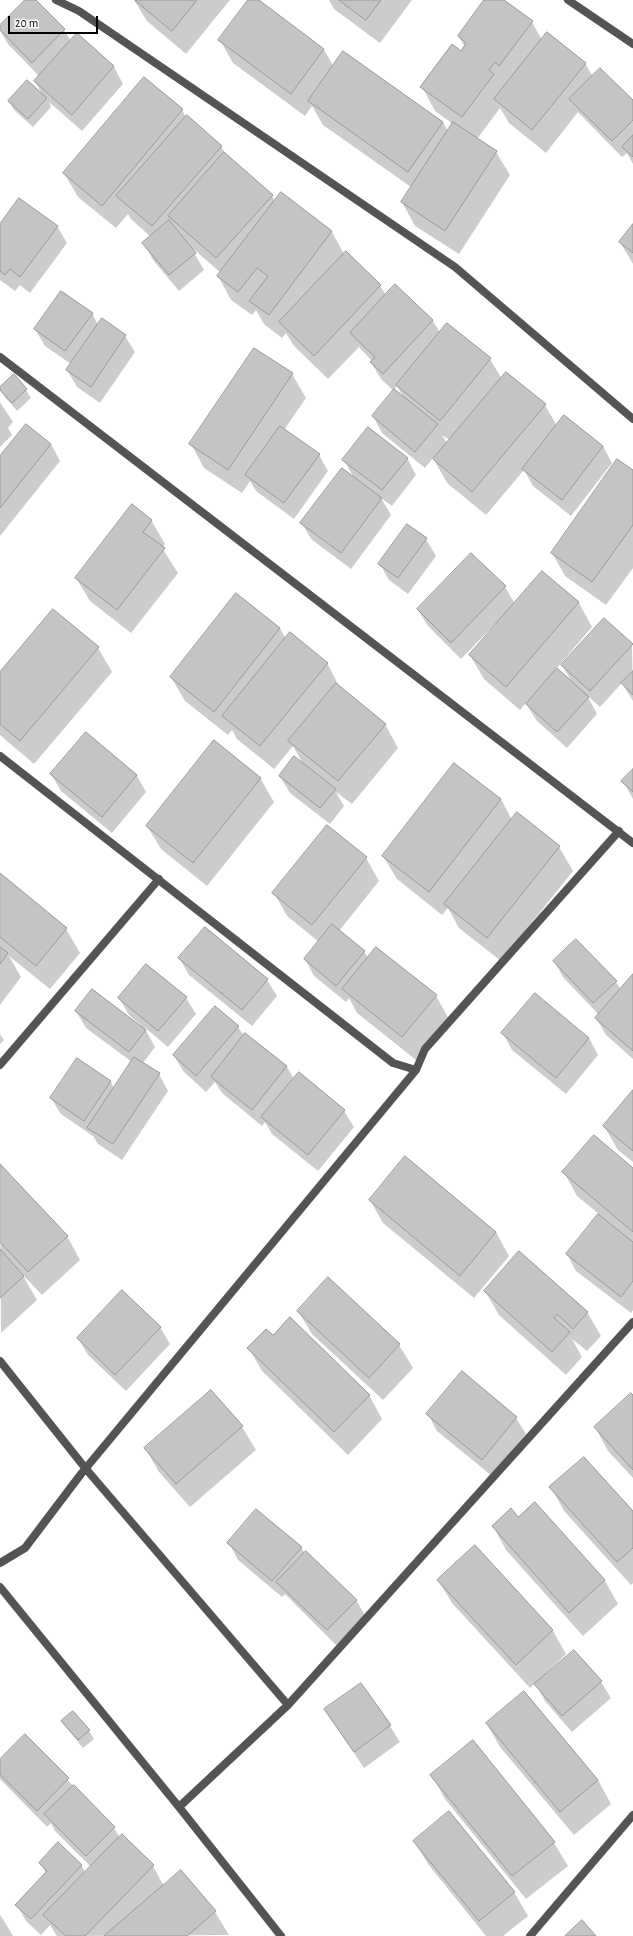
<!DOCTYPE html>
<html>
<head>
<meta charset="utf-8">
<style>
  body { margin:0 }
  #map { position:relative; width:633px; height:1936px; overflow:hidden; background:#fff; font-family:"Alegreya Sans",sans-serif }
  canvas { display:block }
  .scale { position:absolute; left:8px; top:16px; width:90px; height:18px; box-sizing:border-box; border:2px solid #000; border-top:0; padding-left:5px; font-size:12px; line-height:14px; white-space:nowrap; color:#000; -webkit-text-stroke:3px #fff; paint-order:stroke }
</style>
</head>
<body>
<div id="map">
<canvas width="633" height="1936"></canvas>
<div class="scale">20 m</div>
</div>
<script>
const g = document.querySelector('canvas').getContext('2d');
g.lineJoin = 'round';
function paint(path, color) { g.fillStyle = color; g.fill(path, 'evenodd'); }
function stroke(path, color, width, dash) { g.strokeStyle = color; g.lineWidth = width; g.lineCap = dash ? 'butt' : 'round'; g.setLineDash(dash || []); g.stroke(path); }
paint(new Path2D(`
  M27,0h8l29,30 7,11 6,-7 37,33 9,17 -41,47 -33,-29 2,5 -18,20 -19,-17 -5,-9 33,-7 -7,-13 4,-5 -31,-32 -8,-14v-4z
  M134,0h96l-44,54 -39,-33z
  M249,0h8l67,50 10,17 109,55 5,10 5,-8 -18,-13 -13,-24 39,-35 4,-5 -6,-10 27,-37h16l30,22 10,18 43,23 8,14 40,24v63l-6,-11 -5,4 -44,-45 -32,41 -37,-30 -9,-15 -23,31 19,13 14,23 -51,79 -44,-28 -13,-24 9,-15 -88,-62 -11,-19 -7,10 -72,-53 -13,-23z
  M329,0h83l-32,43 -46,-34z
  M182,110l4,7 35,29 5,9 46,41 3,5 6,-8 51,39 12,22 2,-1 34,33 6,9 9,-10 38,36 7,12 50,26 12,20 43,26 12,21 46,20 9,17 -41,53 -38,-30 -9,-16 -38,45 -39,-32 -14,-25 -8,10 -43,-35 -9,-17 21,-25 -13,-12 -10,-17 1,-1 -13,-14 -31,32 -34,-33 -8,-13 -4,5 -18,-14 -8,-14 -4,5 -21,-15 -13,-24 3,-3 -31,-27 14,24 -25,21 -26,-31 -9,-17 7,-6 -20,-18 -3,-5 -12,14 -38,-31 -14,-24zM397,386l7,12 -10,-8zM442,435l8,5 -3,3z
  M633,225v39l-13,-22z
  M0,226h57l10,17 -37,50 -10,-8 -5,6 -15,-11z
  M92,313l6,12 27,11 10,16 -35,51 -23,-16 -10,-17 4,-6 -26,-18 -10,-17z
  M292,374l14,24 -22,32 35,25 9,16 -34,48 -38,-28 -6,-10 -8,12 -38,-25 -13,-24z
  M0,388l26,2 5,8 -14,13 -12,-14z
  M0,402l13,20 -5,6 4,7 -12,12z
  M51,444l9,17 -60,75v-78z
  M407,458l9,17 -24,31 -11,-8 10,17 -40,54 -40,-30 -9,-16 52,-45 -10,-18z
  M633,471v97l-27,37 -41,-29 -13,-23z
  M151,520l14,24 -3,4 16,25 -47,60 -41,-32 -14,-23z
  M407,525l19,14 10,17 -28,38 -19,-14 -9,-16z
  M471,554l34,33 10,17 27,-32 37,31 13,24 -36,42 17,15 -11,-19 70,-20 1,56 -11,-18 -22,24 -13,-12 10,19 -30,34 -31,-28 -10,-17 -6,7 -36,-31 -14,-24 27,-30 -2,-1 -34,35 -33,-33 -10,-16z
  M280,628l6,11 41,24 13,25 45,36 13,24 -46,56 -16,-12 8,14 -14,18 -40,-31 -10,-17 23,-12 -10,-18 -19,23 -37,-30 -5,-9 -4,5 -43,-34 -14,-24z
  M98,648l14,24 -78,92 -34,-29v-62z
  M86,733l51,43 9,16 -34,41 -51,-42 -10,-17z
  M633,770v29l-10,-18z
  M260,778l14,24 -67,84 -46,-37 -14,-23z
  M501,799l11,21 5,-6 42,33 14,24 -72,90 -42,-33 -11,-20 -6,7 -45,-36 -14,-23z
  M366,858l13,23 -40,50 25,20 4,7 68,38 13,23 -33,41 -59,-47 -8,-15 -3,4 -32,-26 -9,-17 14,-17 -32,-26 -13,-23z
  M0,874l66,55 14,24 -30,36 -41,-33 12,21 -21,28z
  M205,928l62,52 10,16 -25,30 -63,-51 -9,-16z
  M554,961l62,21 5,8 12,-14v83l-27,-24 -10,-17 3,-3 -36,-38z
  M119,998h67l10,16 -28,33 -24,-20 11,20 -12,16 16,11 9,17 -46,69 -24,-16 -5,-8 -32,-22 -10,-16 26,-39 34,23 3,6 18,-26 -46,-34 -10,-17 65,16 1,-1 -13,-11z
  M238,1027l6,9 1,-2 42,33 7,12 50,32 10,16 -36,44 -46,-37 -7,-12 -3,4 -40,-33 -7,-11 -9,10 -22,-20 -10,-16z
  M503,1033l86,5 9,17 -32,39 -54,-44z
  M0,1034l4,6 -4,4z
  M633,1091v71l-15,-12 -14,-24z
  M0,1165l67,71 13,24 -38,35 -20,-21 15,26 -36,33z
  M633,1170v140l-2,3 -55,-42 -9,-17 32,-40 -22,-18 -13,-24z
  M370,1200l126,32 13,24 -35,42 -91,-75z
  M328,1279l71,66 14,23 -30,32 -71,-66 -14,-23z
  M485,1291l102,21 14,24 -14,15 -15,-12 10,18 -16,18 -67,-60z
  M160,1327l10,17 -44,47 -38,-36 -10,-17z
  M273,1336l96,59 13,24 -34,36 -86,-84 -13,-23z
  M211,1391l31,36 14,23 -66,57 -31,-35 -14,-24z
  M633,1396v82l-25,-27 -13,-24z
  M428,1414l88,4 10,16 -34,42 -55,-45z
  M551,1487l82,26v70l-2,2 -67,-74z
  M535,1503l70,78 13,23 -35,32 -77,-86 -13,-24 25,-8z
  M229,1543l72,4 4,7 51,46 10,17 -29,29 -52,-52 -3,3 -44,-37z
  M475,1547l78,84 13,23 -20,19 55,9 10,16 -39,34 -27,-31 -10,-18 -5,5 -78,-85 -14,-23z
  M360,1684l30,42 10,16 -36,26 -39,-58z
  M524,1693l74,87 13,24 -37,31 -74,-88 -13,-23z
  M62,1722l27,9 5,8 -11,9z
  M25,1736l89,92 6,10 33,28 11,20 51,26 14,23 -172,1 -7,-11 -9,10 -15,-14 -9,-16 29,-32 -6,-10 41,2 5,8 5,-6 -36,-36 -4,-8 -4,4 -47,-48v-19z
  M432,1775l122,68 14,23 -42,33 -81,-100z
  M414,1841l100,51 14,24 -25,20h-17l-58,-72z
  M0,1915l1,1 12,20h-13z`), '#0003');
const building = new Path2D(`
  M25,0h11l29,29 -33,34 -32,-33v-5z
  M135,0h62l-25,31z
  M248,0h11l65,49 -33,45 -73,-54z
  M339,0h42l-15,20z
  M484,0h20l29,21 -34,45 -4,-4 -6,8 5,4 -32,43 -42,-30 32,-43 9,7 5,-8 -8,-7z
  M547,32l39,31 -54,67 -38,-31z
  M77,33l37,33 -42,49 -38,-34z
  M343,51l100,71 -35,50 -100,-71z
  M600,68l33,32v20l-21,21 -43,-42z
  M144,77l39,32 -81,97 -39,-33z
  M27,80l20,18 -19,21 -20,-18z
  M187,115l35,31 -70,80 -36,-30z
  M453,122l44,29 -52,80 -44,-29z
  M633,135v22l-11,-10z
  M224,152l49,43 -57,63 -48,-42z
  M281,192l51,39 -63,84 -20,-14 19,-25 -11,-8 -19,24 -21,-16z
  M19,198l39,28 -38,51 -10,-8 -5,6 -5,-4v-47z
  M169,220l27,33 -27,22 -27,-32z
  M633,224v29l-14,-11z
  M346,251l35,34 -67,71 -35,-34z
  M395,284l38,36 -50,54 -13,-12 5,-5 -25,-24z
  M61,291l32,22 -28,38 -31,-22z
  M102,318l24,17 -35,52 -25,-17z
  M447,323l44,35 -51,63 -44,-36z
  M254,348l39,25 -65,97 -39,-26z
  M506,372l40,32 -74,88 -39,-33z
  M14,374l13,15 -15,14 -12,-13v-3z
  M394,389l44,35 -23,28 -43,-36z
  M564,415l39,31 -41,54 -40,-31z
  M26,424l25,20 -51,64v-52z
  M280,426l40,28 -36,49 -39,-28z
  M368,427l40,31 -26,32 -40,-30z
  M617,459l16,11v55l-41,57 -41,-29z
  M342,468l40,30 -41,55 -41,-30z
  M132,504l20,16 -9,12 22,16 -48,62 -42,-32z
  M407,524l20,14 -29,40 -20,-14z
  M471,553l35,33 -55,57 -34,-34z
  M542,571l37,31 -73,85 -37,-32z
  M236,593l44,35 -66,84 -44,-35z
  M53,609l46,38 -79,94 -20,-17v-52z
  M604,618l29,26 -43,47 -29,-26z
  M290,632l38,31 -68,83 -38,-30z
  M557,668l32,29 -32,35 -31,-28z
  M633,671v24l-12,-12z
  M336,683l50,41 -48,57 -50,-40z
  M86,732l51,43 -35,42 -52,-43z
  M214,740l47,38 -68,85 -47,-37z
  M294,756l42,33 -16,19 -41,-32z
  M454,763l47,36 -72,93 -47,-36z
  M633,769v23l-12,-11z
  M517,812l43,34 -73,92 -43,-34z
  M327,825l40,32 -55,68 -40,-32z
  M0,873l67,55 -31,38 -36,-29z
  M332,924l33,27 -29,35 -32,-27z
  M205,927l63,52 -26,31 -64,-52z
  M576,939l41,42 -24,22 -40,-42z
  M0,947l8,6 -8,11z
  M376,947l61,48 -35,42 -60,-48z
  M146,964l41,33 -29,34 -40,-33z
  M633,974v77l-38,-33z
  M92,989l54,41 -17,22 -54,-41z
  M535,993l54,45 -33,40 -55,-45z
  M215,1006l24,20 -43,50 -23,-21z
  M245,1033l42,33 -35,44 -41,-33z
  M134,1057l26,16 -47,71 -26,-16z
  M77,1058l34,23 -27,40 -34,-23z
  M299,1072l46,38 -37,45 -47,-38z
  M633,1090v61l-30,-25z
  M594,1135l39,33v64l-71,-60z
  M405,1156l91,76 -36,44 -91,-76z
  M0,1164l68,72 -40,36 -28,-30z
  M598,1214l35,28v39l-12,16 -55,-43z
  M0,1249l24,27 -24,22z
  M519,1251l69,61 -15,17 -16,-15 -3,4 16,14 -18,20 -68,-61z
  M328,1277l72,67 -31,34 -72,-67z
  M122,1290l39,37 -46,48 -38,-37z
  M290,1317l80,78 -36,37 -87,-84 19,-19 7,6z
  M462,1371l55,46 -35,43 -56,-46z
  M211,1390l32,36 -67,58 -32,-36z
  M631,1393l2,2v75l-39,-43z
  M584,1457l49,54v37l-16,14 -68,-75z
  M535,1502l70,78 -36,33 -77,-87 19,-18 7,9z
  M256,1509l46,38 -30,34 -45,-38z
  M475,1545l78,85 -37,35 -79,-85z
  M306,1551l51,49 -30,30 -51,-48z
  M574,1650l28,31 -40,35 -28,-32z
  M361,1683l30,42 -37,27 -30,-43z
  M524,1691l74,89 -38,32 -74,-89z
  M73,1711l17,19 -12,10 -17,-19z
  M25,1734l44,44 -32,33 -37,-36v-16z
  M473,1740l82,102 -43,34 -82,-101z
  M74,1785l41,42 -29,29 -42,-42z
  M449,1811l66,81 -36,29 -66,-80z
  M122,1834l32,31 -69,71h-19l-23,-21z
  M58,1842l24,23 -51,54 -16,-14 32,-34 -8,-8z
  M181,1870l35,41 -29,25h-83z
  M582,1920l14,16h-31z`);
paint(building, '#c4c4c4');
stroke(building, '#989898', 1);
stroke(new Path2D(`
  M56,0l23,11 376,256 178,152
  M568,0l65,44
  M0,357l633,486
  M0,756l393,307 23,7 9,-21 194,-218
  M0,1065l159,-186
  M0,1361l86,108 202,236
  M0,1563l25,-15 56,-74 335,-404
  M0,1587l179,220 102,129
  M179,1807l109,-102 345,-383
  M530,1936l103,-121`), '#545454', 8);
</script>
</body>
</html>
